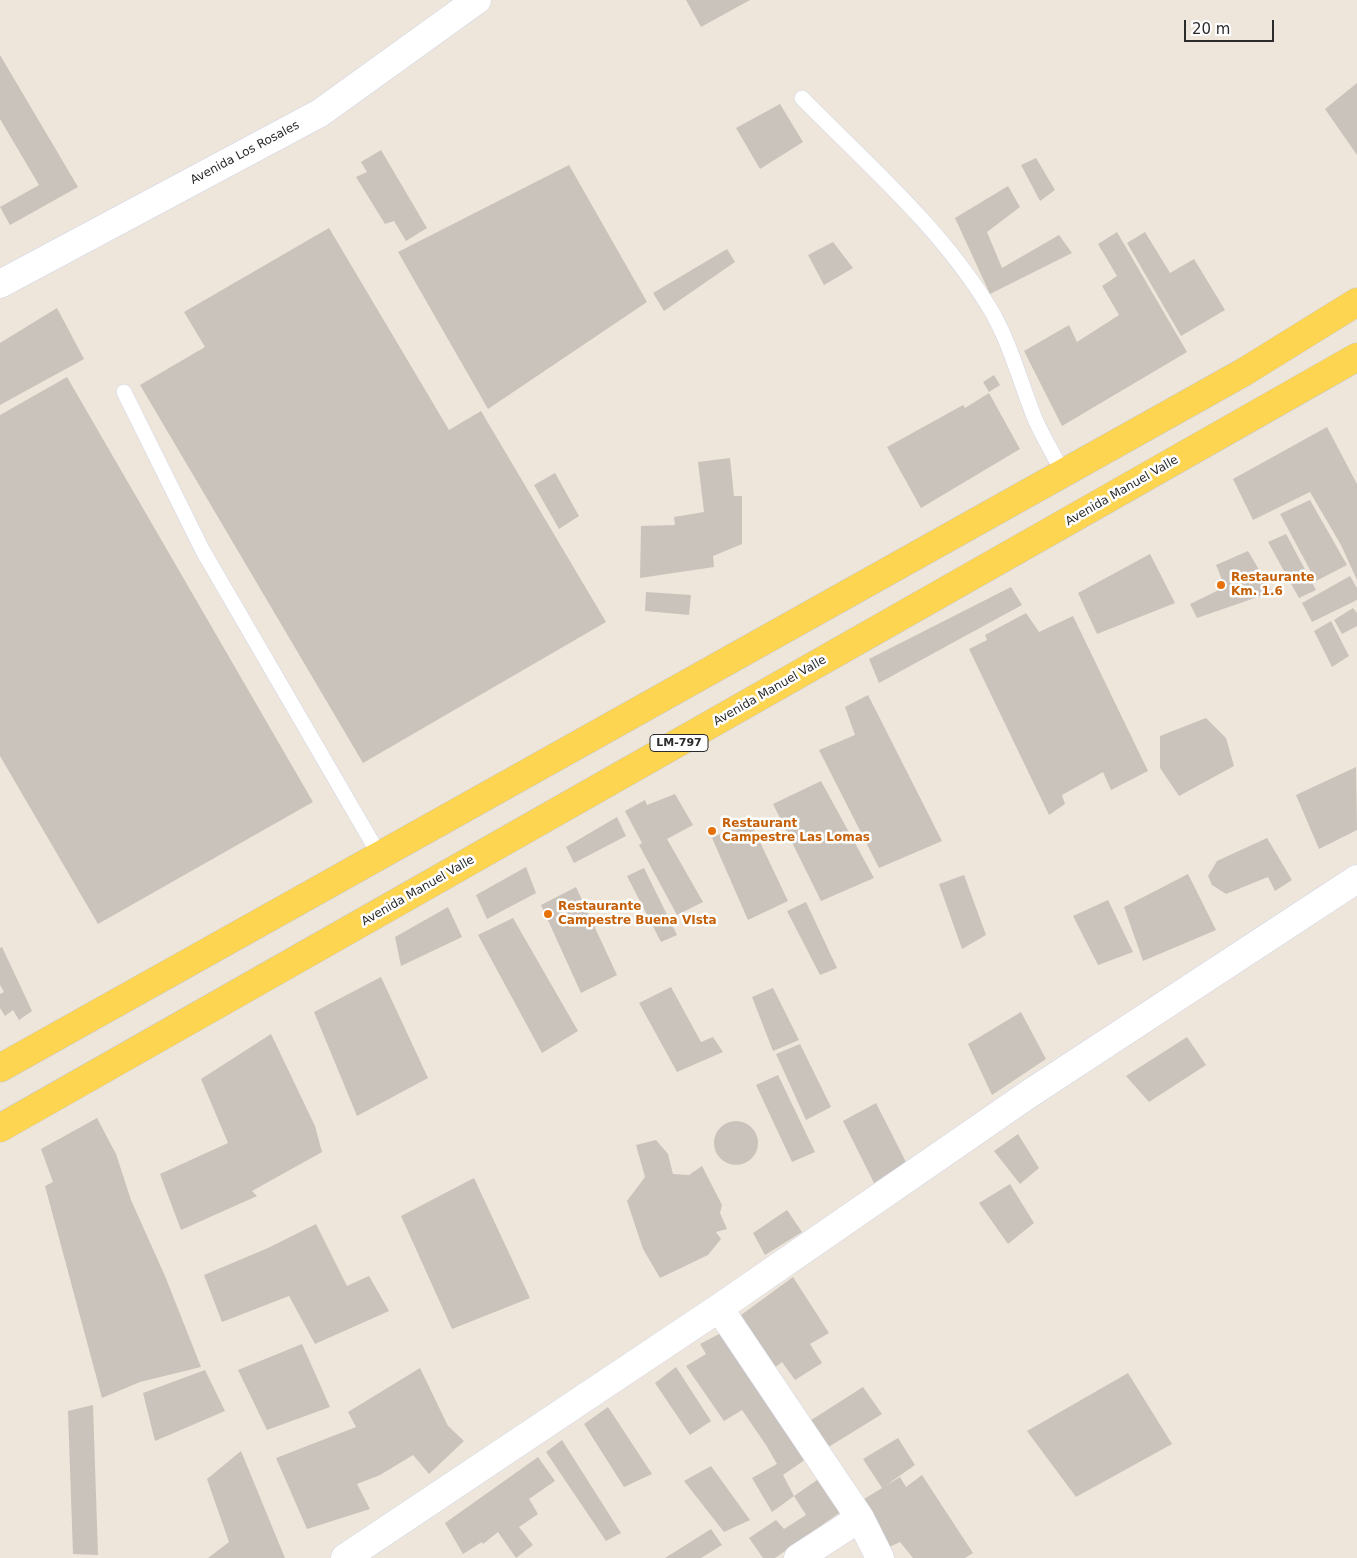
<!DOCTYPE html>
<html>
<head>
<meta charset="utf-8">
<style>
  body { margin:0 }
  #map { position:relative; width:1357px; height:1558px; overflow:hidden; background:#eee6db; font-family:"DejaVu Sans",sans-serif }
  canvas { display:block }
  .scale { position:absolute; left:1184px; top:20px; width:90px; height:22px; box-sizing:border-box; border:2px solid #2b2b2b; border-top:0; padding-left:6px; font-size:15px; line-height:18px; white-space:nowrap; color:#2b2b2b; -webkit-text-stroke:4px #fff; paint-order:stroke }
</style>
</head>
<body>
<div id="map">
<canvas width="1357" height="1558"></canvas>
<div class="scale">20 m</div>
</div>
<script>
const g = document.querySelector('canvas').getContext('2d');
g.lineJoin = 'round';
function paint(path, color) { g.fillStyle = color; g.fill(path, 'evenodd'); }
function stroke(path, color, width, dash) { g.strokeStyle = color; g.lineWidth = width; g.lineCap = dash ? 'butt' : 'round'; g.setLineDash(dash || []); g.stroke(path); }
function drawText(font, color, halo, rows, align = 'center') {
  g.font = font + ' "DejaVu Sans",sans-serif'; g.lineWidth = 5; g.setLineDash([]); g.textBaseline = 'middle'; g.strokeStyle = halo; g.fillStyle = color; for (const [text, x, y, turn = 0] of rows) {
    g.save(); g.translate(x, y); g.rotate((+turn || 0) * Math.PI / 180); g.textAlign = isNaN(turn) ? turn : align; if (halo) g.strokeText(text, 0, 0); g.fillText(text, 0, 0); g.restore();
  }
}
paint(new Path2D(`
  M686,0h64l-49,27z
  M0,55l78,132 -68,38 -10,-18 39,-22 -39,-66z
  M1357,83v72l-32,-46z
  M780,104l23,38 -43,27 -24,-41z
  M381,150l46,78 -21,13 -12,-20 -9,3 -29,-47 11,-5 -6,-10z
  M1036,158l19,32 -15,11 -19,-36z
  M569,165l78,137 -159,107 -90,-157z
  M1008,186l12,21 -33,25 15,36 57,-33 13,18 -82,41 -35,-76z
  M329,228l120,202 32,-19 125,211 -243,141 -223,-378 65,-38 -21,-35z
  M1117,232l70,120 -125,74 -38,-75 45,-26 8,17 42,-27 -17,-29 15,-10 -19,-32z
  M1145,232l25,41 24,-14 31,51 -44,26 -54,-93z
  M833,242l20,26 -29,17 -16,-30z
  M727,249l8,13 -71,49 -11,-18z
  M57,308l27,51 -84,46v-62z
  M994,375l6,10 -11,7 -6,-10z
  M67,377l246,425 -215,122 -98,-168v-341z
  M989,393l31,56 -99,59 -34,-61 76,-42 2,3z
  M1327,427l30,57v96l-16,-35 -31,-53 -57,28 -20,-41z
  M730,458l4,38h8v48l-29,12 1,11 -74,11 1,-52 34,-1 -1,-8 30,-5 -6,-50z
  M555,473l24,43 -20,13 -25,-44z
  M1310,500l37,65 -31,16 -36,-67z
  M1286,534l30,56 -17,8 -31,-56z
  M1248,551l24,41 -75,26 -7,-14 35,-17 -9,-22z
  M1150,554l25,49 -78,31 -19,-41z
  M1350,576l7,12v12l-45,22 -10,-19z
  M1011,587l11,18 -143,78 -10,-24z
  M646,592l45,3 -2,20 -44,-4z
  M1353,608l4,5v13l-15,8 -8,-14z
  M1026,613l13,19 34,-16 75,155 -37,19 -8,-18 -41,23 3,9 -16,11 -80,-166 18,-9 -2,-5z
  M1331,621l18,35 -17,11 -18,-36z
  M868,695l74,146 -63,27 -60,-118 36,-15 -10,-28z
  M1206,718l20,20 8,28 -55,30 -19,-28v-32z
  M1356,767l1,63 -38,19 -23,-54z
  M821,781l53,97 -53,23 -48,-97z
  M675,794l18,31 -26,14 36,63 -26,13 -38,-70 3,-2 -17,-32 20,-11 2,5z
  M617,817l9,19 -52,27 -8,-16z
  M749,819l39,82 -40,19 -36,-82z
  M1267,838l25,42 -17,11 -7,-14 -42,17 -14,-9 -4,-9 9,-15z
  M526,867l10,26 -49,26 -11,-24z
  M644,868l33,67 -16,7 -34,-66z
  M1188,874l28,56 -73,31 -19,-54z
  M964,875l22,60 -24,14 -23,-65z
  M576,887l41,88 -36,18 -40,-88z
  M1108,900l25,52 -35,13 -25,-49z
  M806,902l31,66 -17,7 -33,-64z
  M448,907l14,30 -61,29 -6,-29z
  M513,918l65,113 -36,22 -64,-118z
  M2,947l30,64 -13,9 -6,-10 -8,6 -5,-8v-14l4,-2 -4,-7v-37z
  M381,977l47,101 -71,38 -43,-104z
  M671,987l30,55 12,-5 10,15 -46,20 -38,-69z
  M773,988l26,52 -26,11 -21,-54z
  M1021,1012l25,47 -54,36 -24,-51z
  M271,1034l44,92 7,26 -70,39 5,5 -76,34 -21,-56 68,-31 -27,-64z
  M1187,1037l19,28 -57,37 -23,-26z
  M800,1044l31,63 -25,13 -30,-66z
  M778,1075l37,77 -23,10 -36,-77z
  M876,1103l30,59 -32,21 -31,-62z
  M97,1118l19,36 15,46 34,76 36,91 -61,15 -38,16 -57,-212 8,-4 -12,-33z
  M714 1143a22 22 0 1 1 44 0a22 22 0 1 1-44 0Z
  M1018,1134l21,34 -19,16 -26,-33z
  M656,1140l12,14 5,20 16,1 13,-9 20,39 -2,8 7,16 -11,3 5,7 -13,16 -48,23 -17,-29 -16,-48 18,-24 -9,-32z
  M474,1178l56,120 -78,31 -51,-113z
  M1010,1184l24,39 -26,21 -29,-41z
  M787,1210l15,22 -37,23 -12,-22z
  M316,1224l31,62 22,-10 20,35 -74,33 -26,-48 -67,26 -18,-47 64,-27z
  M793,1277l36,56 -19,11 12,19 -27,17 -13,-18 -12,9 -33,-53z
  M723,1332l86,125 -26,18 11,21 -22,16 -20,-34 25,-14 -11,-19 -24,-35 -18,11 -38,-55 20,-12 -6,-10z
  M302,1344l28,63 -63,23 -29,-60z
  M676,1367l35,54 -21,14 -35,-52z
  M420,1368l28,58 16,15 -35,33 -16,-19 -33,20 -23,9 13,25 -63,20 -31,-71 80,-31 -8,-15z
  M205,1370l20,41 -70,30 -12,-48z
  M1128,1373l44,71 -96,53 -49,-66z
  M863,1387l19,27 -60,37 -17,-27z
  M93,1405l5,150 -25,-1 -5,-143z
  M608,1407l44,67 -28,13 -40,-63z
  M898,1438l17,27 -30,21 15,-9 6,10 16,-12 51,78 -8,5h-52l-13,-16 -15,7 -29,-45 26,-16 -19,-29z
  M562,1440l59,93 -15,8 -60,-89z
  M241,1451l44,107h-77l21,-16 -22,-63z
  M538,1457l17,24 -26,18 9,15 -19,13 14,18 -17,13 -18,-26 -15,12 -1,-2 -19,12 -18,-31z
  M711,1466l39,54 -26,12 -40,-51z
  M820,1478l22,33 -67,47h-12l-14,-20 27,-18 8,9 22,-14 -12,-19z
  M711,1529l11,16 -21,13h-36z`), '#c9c3bb');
const service = new Path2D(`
  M802,98c65,66 138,129 187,209 21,34 31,75 46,112 8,18 19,36 28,54
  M124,392l79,159 177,305`);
const minor = new Path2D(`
  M0,284l320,-171 157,-113
  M719,1308l141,210 20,40
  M345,1558l374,-250 310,-214 328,-215
  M798,1558l62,-40`);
const primary = new Path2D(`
  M0,1068l1244,-696 113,-70
  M0,1128l1357,-771`);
stroke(service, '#d1d4e5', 16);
stroke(minor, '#d1d4e5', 29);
stroke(primary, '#c8c8c8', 29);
stroke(service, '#fff', 15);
stroke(minor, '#fff', 28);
stroke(primary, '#fdd551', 28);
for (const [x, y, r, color] of [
  [1221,585,5,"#e8710a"],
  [712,831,5,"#e8710a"],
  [548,914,5,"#e8710a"]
]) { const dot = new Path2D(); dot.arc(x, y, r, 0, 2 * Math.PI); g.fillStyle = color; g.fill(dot); stroke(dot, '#fff', 2); }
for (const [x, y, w] of [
  [679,743,58]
]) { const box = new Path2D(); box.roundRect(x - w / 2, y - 8.5, w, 17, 4); g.fillStyle = '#fff'; g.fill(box); stroke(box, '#2b2b2b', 1); }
drawText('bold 11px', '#2b2b2b', null, [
  ["LM-797",679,743]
]);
drawText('12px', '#2b2b2b', '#fff', [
  ["Avenida Los Rosales",245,153,-28],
  ["Avenida Manuel Valle",1122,491,-30],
  ["Avenida Manuel Valle",770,691,-30],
  ["Avenida Manuel Valle",418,891,-30]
]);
drawText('bold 12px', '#c56008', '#fff', [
  ["Restaurante",1231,578],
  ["Km. 1.6",1231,592],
  ["Restaurant",722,824],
  ["Campestre Las Lomas",722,838],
  ["Restaurante",558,907],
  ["Campestre Buena VIsta",558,921]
], 'left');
</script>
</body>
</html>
